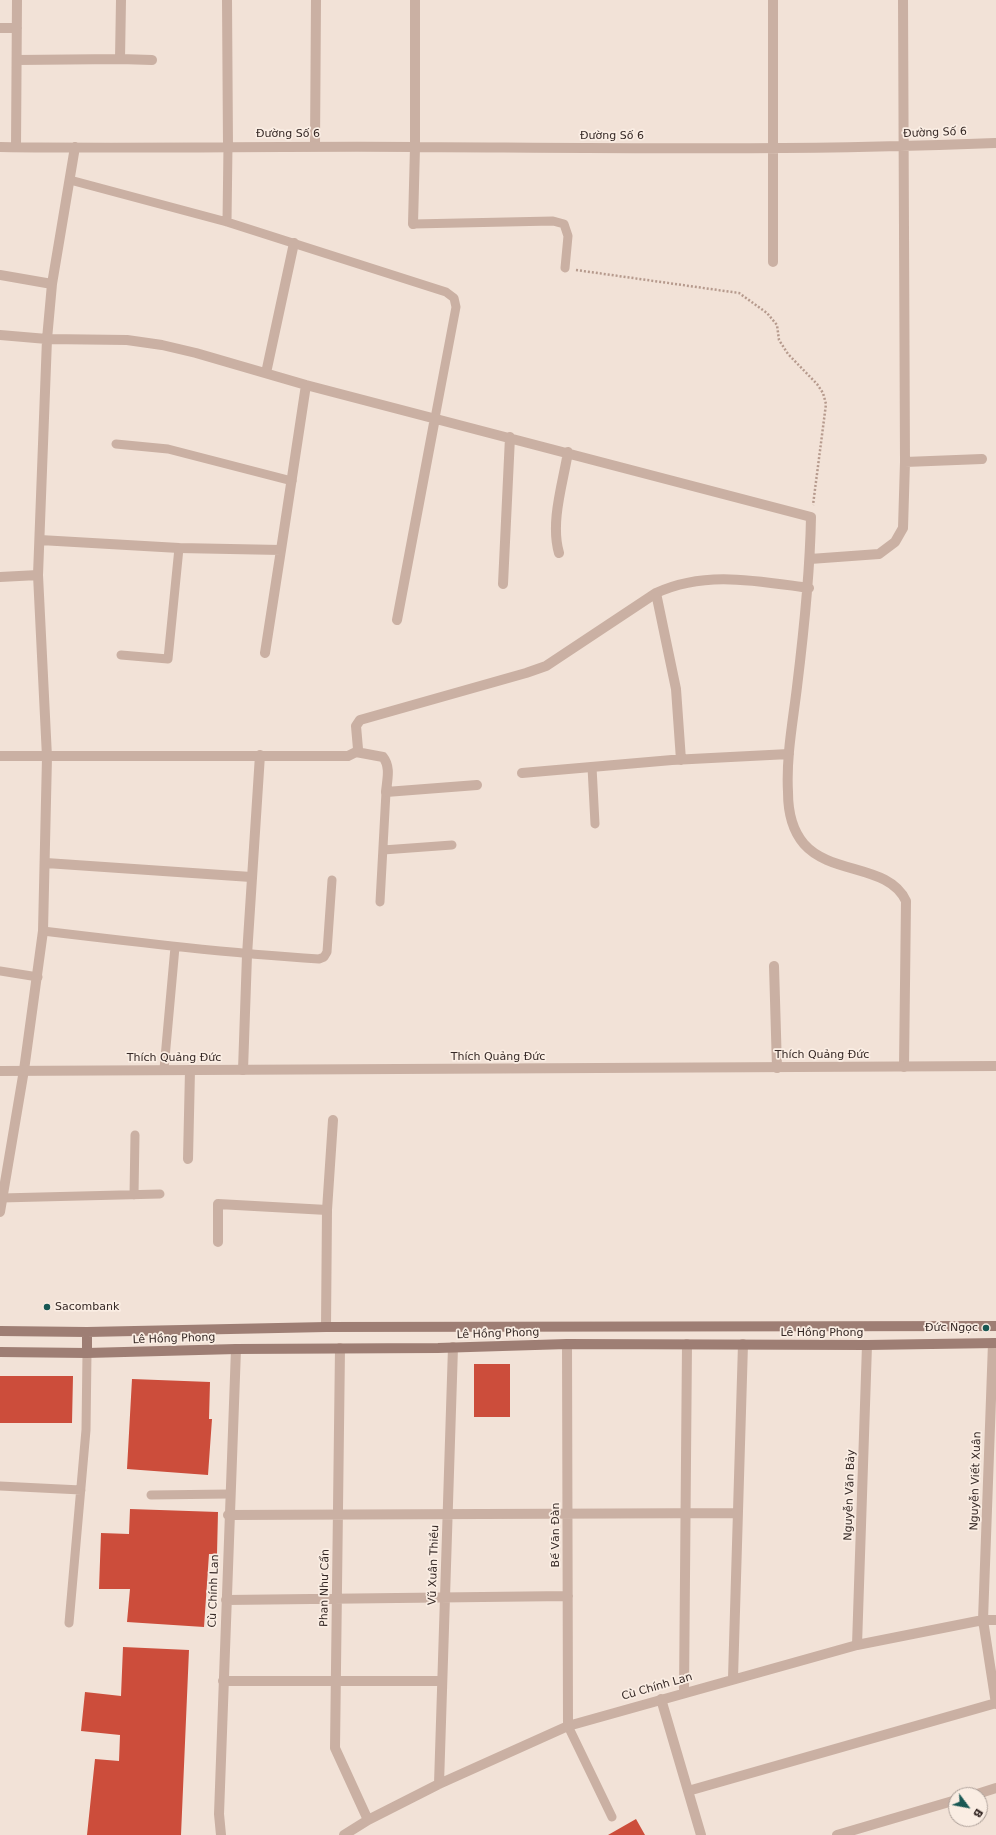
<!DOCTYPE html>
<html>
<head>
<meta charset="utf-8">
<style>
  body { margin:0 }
  #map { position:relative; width:996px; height:1835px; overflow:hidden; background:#f2e2d7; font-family:"DejaVu Sans",sans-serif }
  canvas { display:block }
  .north { position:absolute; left:948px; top:1787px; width:40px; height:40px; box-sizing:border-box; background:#faede3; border:1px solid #ab9e97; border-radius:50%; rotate:122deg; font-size:11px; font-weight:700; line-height:16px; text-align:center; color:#352825 }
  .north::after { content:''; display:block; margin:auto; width:14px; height:18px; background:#195854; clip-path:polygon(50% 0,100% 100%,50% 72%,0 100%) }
</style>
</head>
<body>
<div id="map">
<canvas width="996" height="1835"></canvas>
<div class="north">B</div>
</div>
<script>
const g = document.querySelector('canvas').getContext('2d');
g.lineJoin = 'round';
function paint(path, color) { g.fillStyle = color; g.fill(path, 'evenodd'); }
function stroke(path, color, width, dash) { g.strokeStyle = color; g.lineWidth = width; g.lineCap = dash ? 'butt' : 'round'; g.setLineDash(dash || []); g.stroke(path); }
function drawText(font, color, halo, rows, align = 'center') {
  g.font = font + ' "DejaVu Sans",sans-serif'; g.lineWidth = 3.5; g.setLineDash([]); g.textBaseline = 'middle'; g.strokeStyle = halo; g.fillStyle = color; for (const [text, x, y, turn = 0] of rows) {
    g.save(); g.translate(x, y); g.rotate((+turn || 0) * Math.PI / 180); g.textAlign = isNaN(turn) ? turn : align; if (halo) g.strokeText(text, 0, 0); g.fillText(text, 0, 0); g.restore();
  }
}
paint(new Path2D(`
  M474,1364h36v53h-36z
  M0,1376h73l-1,47h-72z
  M132,1379l78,3 -1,37h3l-4,56 -81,-6z
  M130,1509l88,3 -1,42h-8l-5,73 -77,-5 3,-33h-31l2,-56 28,1z
  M123,1647l66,3 -8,185h-94l8,-76 24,2 1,-26 -39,-4 4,-39 36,4z
  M636,1819l9,16h-37z`), '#cc4d3b');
stroke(new Path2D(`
  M576,270l163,23 28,20 10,12 2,15 9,14 29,30 6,9 3,11 -13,101`), '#b69a8d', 2.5, [2, 2]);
stroke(new Path2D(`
  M70,180l157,42 219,70 8,6 2,9 -21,111
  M227,222l1,-76
  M413,224l140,-3 11,3 4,12 -3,32
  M116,444l52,5 124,32
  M121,655l47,4 11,-111
  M592,767l3,57
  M383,850l69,-5
  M380,902l6,-110
  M43,931c92,11 183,22 276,28l5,-2 3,-5 5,-72
  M0,971l38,6
  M164,1069l11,-122
  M134,1195l1,-60
  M1,1198l159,-4
  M0,1486l81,4
  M151,1495l78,-1
  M69,1623l17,-193 1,-77
  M568,1726l44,91`), '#cab0a3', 9);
stroke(new Path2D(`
  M227,0l1,146
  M773,0v262
  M0,28h17
  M120,59l1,-59
  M17,60l103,-1 32,1
  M315,146l1,-146
  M0,147c138,2 277,-1 415,0 193,1 387,4 580,-4
  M16,147l1,-147
  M413,224l2,-77v-147
  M0,275l52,9
  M0,335l47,4 80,1 35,5 34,8 110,32 505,132c-1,57 -7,113 -14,170 -4,34 -11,70 -9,105 0,18 4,38 16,52 27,31 85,20 102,57l-2,166
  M266,373l28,-130
  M905,462l77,-3
  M40,540l139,8 102,2 25,-165
  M559,553c-9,-31 4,-70 9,-101
  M810,559l69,-5 16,-12 8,-14 2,-66 -2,-462
  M0,577l38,-2
  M503,584l7,-147
  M656,593l20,96 5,71
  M397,620l38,-202
  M265,653l16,-103
  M356,752l27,5c8,10 4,23 3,35l91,-7
  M0,756h348l8,-4 2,-3 -2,-23 4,-6 166,-47 20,-7 110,-73c49,-23 101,-12 153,-5
  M522,773l150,-13 117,-6
  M46,863l205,14
  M774,966l3,102
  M243,1070l4,-115 13,-200
  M188,1159l2,-89
  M327,1210l6,-90
  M0,1212l24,-142 19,-139 4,-174 -9,-182 9,-236 5,-55 23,-137
  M218,1242v-38l109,6 -1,117
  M993,1343l-10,277 13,84
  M567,1344l1,382
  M340,1348l-5,400 33,72
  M228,1515l510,-2
  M226,1600l342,-4
  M857,1645l10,-300
  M733,1678l10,-334
  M223,1681h219
  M684,1692l3,-348
  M661,1699l40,136
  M439,1784l14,-437
  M688,1791l308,-88
  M974,1795l22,-7
  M221,1835l-2,-21 17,-465
  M344,1835l24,-15 71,-36 129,-58 289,-81 126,-25h13
  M837,1835l119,-35`), '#cab0a3', 10);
stroke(new Path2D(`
  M0,1071l996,-5`), '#cab0a3', 10);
stroke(new Path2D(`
  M0,1331l87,1 239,-5 670,-1
  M0,1352l87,1 149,-4 202,-1 129,-4 300,1 129,-2
  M87,1353v-21`), '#9e7e74', 10);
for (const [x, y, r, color] of [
  [47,1307,4,"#195854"],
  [986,1328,4,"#195854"]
]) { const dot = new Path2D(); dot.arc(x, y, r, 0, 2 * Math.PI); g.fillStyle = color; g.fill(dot); stroke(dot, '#faede3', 1.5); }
drawText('11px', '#352825', '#faede3', [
  ["Đường Số 6",935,133,-2],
  ["Đường Số 6",288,134],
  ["Đường Số 6",612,136],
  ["Thích Quảng Đức",822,1055],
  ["Thích Quảng Đức",498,1057],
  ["Thích Quảng Đức",174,1058],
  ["Lê Hồng Phong",822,1333],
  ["Lê Hồng Phong",498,1334,-2],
  ["Lê Hồng Phong",174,1339,-2],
  ["Nguyễn Viết Xuân",976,1481,-88],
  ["Nguyễn Văn Bảy",850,1495,-88],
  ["Bế Văn Đàn",556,1535,-90],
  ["Vũ Xuân Thiều",434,1565,-88],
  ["Phan Như Cẩn",325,1588,-89],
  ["Cù Chính Lan",214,1591,-88],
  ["Cù Chính Lan",657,1687,-16]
]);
drawText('11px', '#352825', '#faede3', [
  ["Sacombank",55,1307],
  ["Đức Ngọc",978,1328,"right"]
], 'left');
</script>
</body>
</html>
